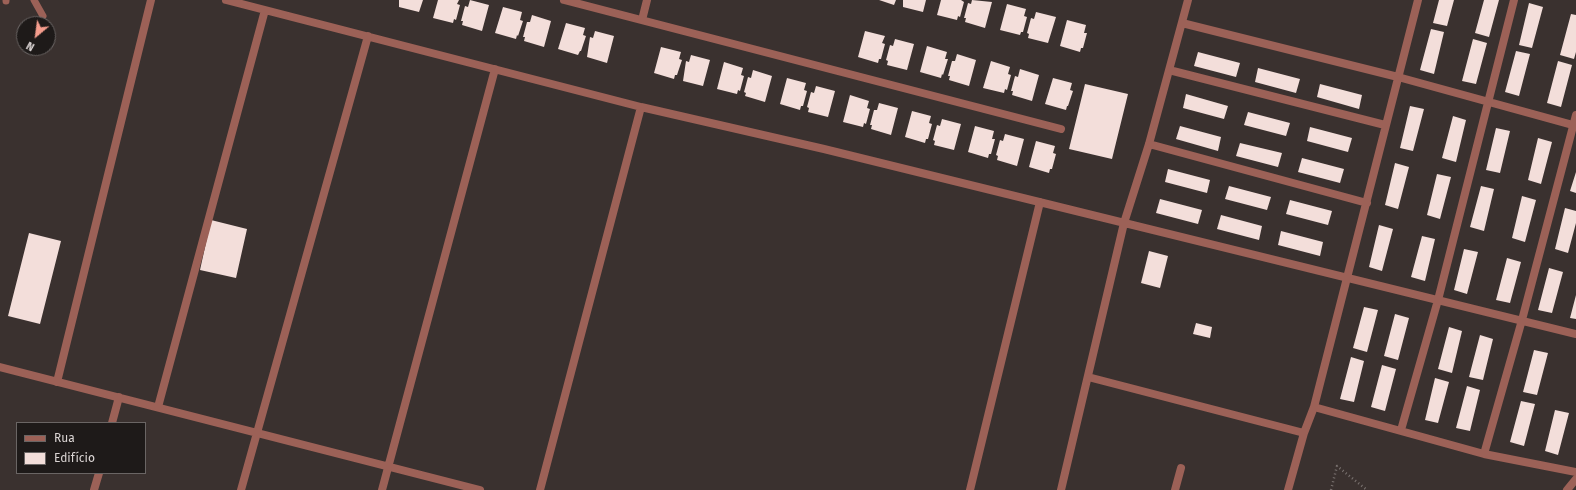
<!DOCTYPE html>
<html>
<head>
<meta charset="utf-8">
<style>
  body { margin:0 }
  #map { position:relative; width:1576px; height:490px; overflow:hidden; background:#3a312f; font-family:"Fira Sans",sans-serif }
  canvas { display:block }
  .legend { position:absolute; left:16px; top:422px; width:130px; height:52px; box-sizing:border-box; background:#1e1a19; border:1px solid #6a6564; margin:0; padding:5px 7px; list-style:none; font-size:12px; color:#dbd5d4 }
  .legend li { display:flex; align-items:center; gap:8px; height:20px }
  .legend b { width:20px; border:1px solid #6a6564 }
  .north { position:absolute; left:16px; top:16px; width:40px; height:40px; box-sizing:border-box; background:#1e1a19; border:1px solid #6a6564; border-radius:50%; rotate:209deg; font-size:11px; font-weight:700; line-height:16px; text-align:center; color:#dbd5d4 }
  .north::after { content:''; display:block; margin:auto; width:14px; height:18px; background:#f59d8d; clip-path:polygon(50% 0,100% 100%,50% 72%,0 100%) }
</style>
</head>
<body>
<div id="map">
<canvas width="1576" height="490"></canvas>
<ul class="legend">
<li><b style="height:5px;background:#9c6157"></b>Rua</li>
<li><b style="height:11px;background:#f3deda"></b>Edifício</li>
</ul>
<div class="north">N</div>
</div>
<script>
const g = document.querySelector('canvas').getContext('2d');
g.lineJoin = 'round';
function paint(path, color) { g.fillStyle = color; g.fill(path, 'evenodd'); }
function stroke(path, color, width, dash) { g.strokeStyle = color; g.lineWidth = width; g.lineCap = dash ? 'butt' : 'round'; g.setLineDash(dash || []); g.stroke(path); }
paint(new Path2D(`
  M399,0h24l-4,12 -20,-5z
  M438,0h21l-2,4 3,1 -4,15 -2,-1 -1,4 -20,-5z
  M470,0l19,5 -7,26 -20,-6 1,-4h-2l4,-15 3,1z
  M879,0h17l-2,5z
  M903,0h23l-3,12 -20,-5z
  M941,0h20l3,2 -4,15 -2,-1 -1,4 -20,-5z
  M972,0l20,2 -7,26 -20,-6 1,-4h-2l4,-15 3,1z
  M1439,0h15l-7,26 -14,-3z
  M1484,0h15l-10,37 -14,-4z
  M1529,3l14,4 -11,41 -13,-3z
  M1007,4l19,5 -2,7 3,1 -4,15h-2l-1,3 -20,-5z
  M503,7l19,5 -2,8 3,1 -5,15 -1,-1 -1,4 -21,-6z
  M1036,12l20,5 -8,26 -20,-5 1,-4 -2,-1 4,-15 3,1z
  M1571,14l5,1v37l-2,7 -14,-4z
  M532,15l19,6 -7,26 -20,-6 1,-4h-2l4,-15h3z
  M1067,20l19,5 -2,8h3l-4,15h-2l-1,4 -20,-6z
  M566,23l19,5 -2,7 3,1 -5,15h-1l-2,4 -20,-6z
  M1431,29l13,3 -10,42 -14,-4z
  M595,31l19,5 -7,27 -20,-6 3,-20 3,1z
  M865,31l20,5 -3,7 3,1 -4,15h-2l-1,4 -20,-6z
  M895,39l19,5 -7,26 -20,-5 1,-4 -2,-1 4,-15 3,1z
  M1473,39l14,4 -11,41 -14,-3z
  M927,46l20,6 -2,7h3l-5,16 -1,-1 -1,4 -21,-6z
  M661,47l20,5 -2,7 3,1 -5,15h-2l-1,4 -20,-6z
  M1516,51l14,3 -11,42 -14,-4z
  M1198,52l42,11 -4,14 -42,-11z
  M957,54l19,6 -7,26 -20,-6 1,-4h-2l4,-15h3z
  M691,55l19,5 -7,26 -20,-5 3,-20 3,1z
  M991,61l19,6 -2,7 3,1 -4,15 -2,-1 -1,4 -21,-5z
  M1558,61l14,4 -11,42 -14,-4z
  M724,62l19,6 -2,7 3,1 -4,15 -2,-1 -1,4 -20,-5z
  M1258,68l42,11 -4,14 -41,-11z
  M1020,69l19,6 -7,26 -20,-6 1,-4h-2l4,-15 3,1z
  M753,70l19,6 -7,26 -20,-6 1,-3 -2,-1 4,-15 3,1z
  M787,78l19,5 -2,7 3,1 -4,15h-2l-1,4 -20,-6z
  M1053,78l19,5 -2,7 3,1 -5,15h-1l-1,4 -21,-6z
  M1085,84l43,10 -16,65 -43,-10z
  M1320,84l42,11 -3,14 -42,-12z
  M816,86l19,5 -7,26 -20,-5 1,-4 -2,-1 4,-15 3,1z
  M1186,94l42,12 -4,13 -41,-11z
  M850,95l19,6 -2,7 3,1 -4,15 -2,-1 -1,4 -20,-5z
  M879,103l19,5 -7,27 -20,-6 1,-4h-2l4,-15h3z
  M1410,106l14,3 -11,42 -13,-3z
  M912,111l19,5 -2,7 3,1 -4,15h-2l-1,4 -20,-6z
  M1248,112l42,11 -4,13 -42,-11z
  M1453,116l13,4 -10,42 -14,-4z
  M942,119l19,5 -7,26 -20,-5 1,-4 -2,-1 4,-15 3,1z
  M975,126l19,5 -2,8h3l-4,15h-2l-1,4 -20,-6z
  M1180,126l41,11 -3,14 -42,-12z
  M1310,127l42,11 -4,14 -41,-11z
  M1496,128l14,3 -10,42 -14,-3z
  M1005,134l19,5 -7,27 -20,-6 1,-4 -2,-1 4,-15 3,1z
  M1538,138l14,4 -11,42 -13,-4z
  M1036,141l19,5 -2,7 3,1 -4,15h-2l-1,4 -20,-6z
  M1240,143l42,10 -4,14 -42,-11z
  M1302,158l42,11 -4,14 -42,-11z
  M1395,163l14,4 -11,42 -13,-4z
  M1168,169l42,11 -3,13 -42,-11z
  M1576,172v21l-6,-2z
  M1437,174l14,3 -11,42 -13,-4z
  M1229,186l42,11 -4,13 -42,-11z
  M1481,186l13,3 -10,42 -14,-4z
  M1522,196l14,4 -11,42 -13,-4z
  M1160,199l42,11 -4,14 -42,-11z
  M1290,200l42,11 -4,14 -42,-11z
  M1565,208l11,3v12l-8,30 -13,-4z
  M1221,215l41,11 -3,14 -42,-11z
  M211,220l36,9 -11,49 -36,-8z
  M1379,225l14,4 -11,42 -13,-4z
  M1281,231l42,11 -3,14 -42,-11z
  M29,233l32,8 -21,83 -32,-8z
  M1422,236l13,3 -10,42 -14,-4z
  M1464,249l14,3 -11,42 -13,-4z
  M1149,251l19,5 -8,32 -19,-5z
  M1507,258l14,4 -11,41 -14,-3z
  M1549,268l14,4 -11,41 -14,-3z
  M1576,295v24l-6,-1z
  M1364,307l14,3 -11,42 -14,-4z
  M1395,314l14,4 -11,42 -14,-4z
  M1196,323l16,4 -2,11 -17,-4z
  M1449,327l13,4 -10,42 -14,-4z
  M1480,335l13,4 -10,41 -14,-3z
  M1534,350l14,3 -11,42 -14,-3z
  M1351,357l13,4 -10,41 -14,-3z
  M1382,365l14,4 -11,42 -14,-4z
  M1435,378l14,4 -11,41 -13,-3z
  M1467,386l13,4 -10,41 -14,-3z
  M1521,401l14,3 -11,42 -14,-4z
  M1555,410l14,3 -11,42 -13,-4z`), '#f3deda');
stroke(new Path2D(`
  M1331,490l6,-24 30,24`), '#79716f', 2.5, [1, 3]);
stroke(new Path2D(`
  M34,0l9,16
  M6,1v-1`), '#9c6157', 7);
stroke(new Path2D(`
  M226,0l415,107 183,42 752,185
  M564,0l497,129
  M642,20l5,-20
  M1182,23l216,54 178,49
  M1169,70l216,55
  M1149,144l218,59
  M0,367l480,123
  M1088,377l216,56
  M57,382l94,-382
  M158,407l107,-397
  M1314,407l170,47 92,18
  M112,423l7,-26
  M1401,430l37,-130 76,-300
  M1484,454l38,-134 54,-205
  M94,490l5,-17
  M241,490l127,-454
  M382,490l113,-421
  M540,490l101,-383
  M970,490l70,-288
  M1061,490l63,-267 25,-79 39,-144
  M1175,490l6,-22
  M1288,490l16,-57 10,-26 104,-407`), '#9c6157', 8);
stroke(new Path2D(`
  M1567,490l9,-11`), '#9c6157', 8);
</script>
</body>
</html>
